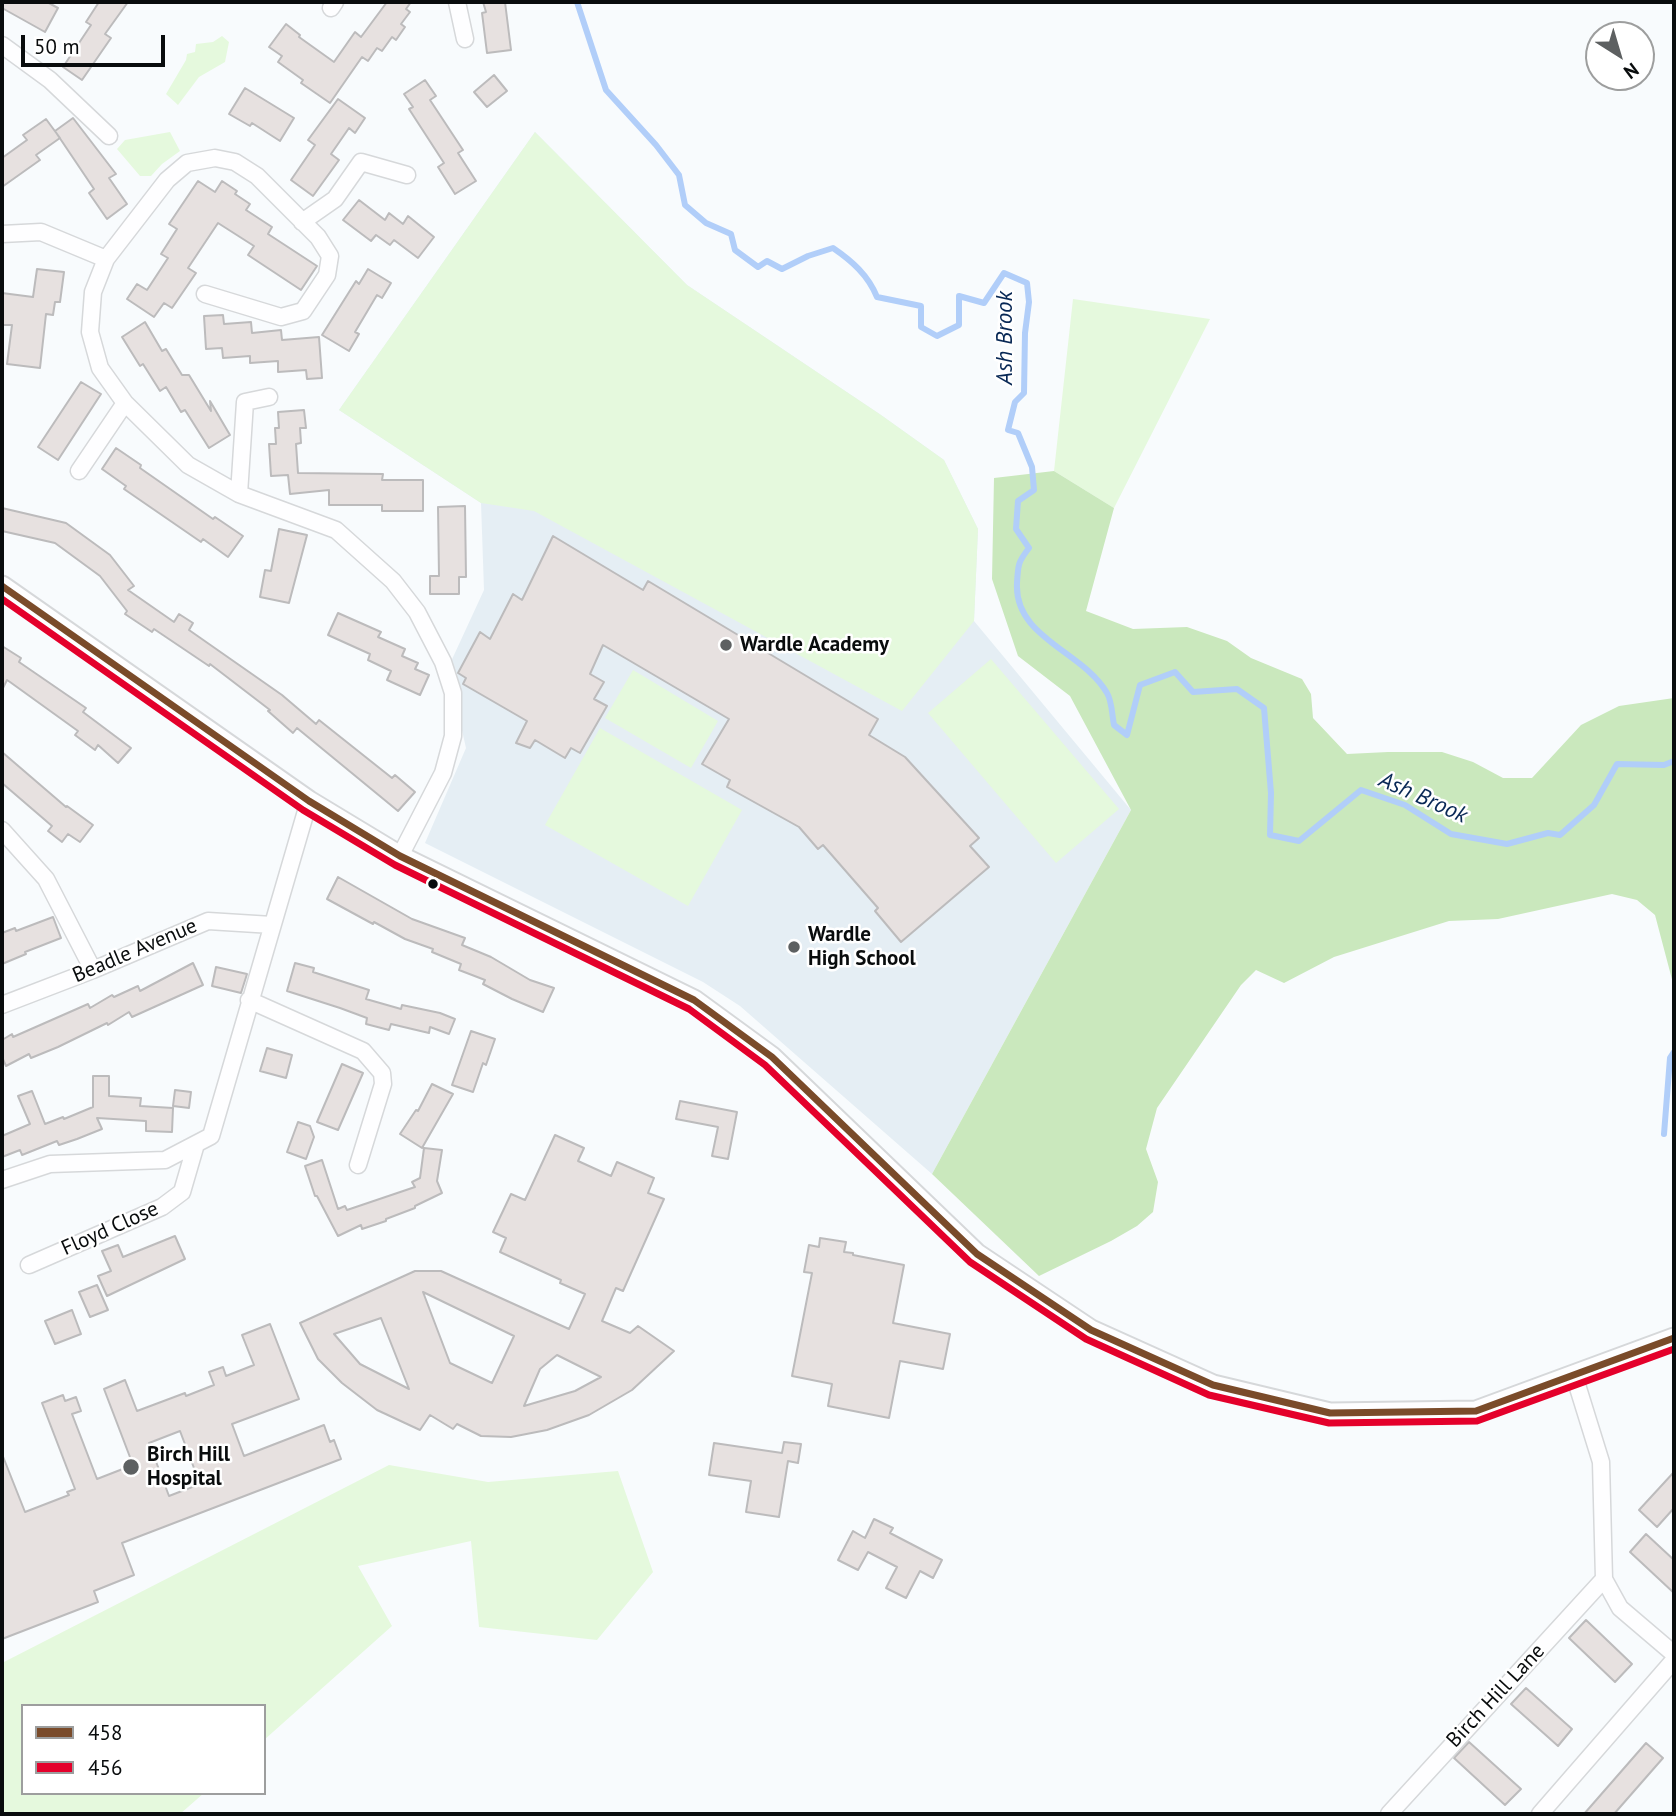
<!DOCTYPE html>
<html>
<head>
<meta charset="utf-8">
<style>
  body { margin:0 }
  #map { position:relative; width:1676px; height:1816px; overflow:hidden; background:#f8fbfd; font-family:"PT Sans",sans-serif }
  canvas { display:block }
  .frame { position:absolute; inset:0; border:4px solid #090c0d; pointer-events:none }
  .legend { position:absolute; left:21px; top:1704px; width:245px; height:91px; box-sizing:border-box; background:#fff; border:2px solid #9d9e9e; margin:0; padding:9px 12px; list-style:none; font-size:21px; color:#090c0d }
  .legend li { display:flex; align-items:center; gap:14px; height:35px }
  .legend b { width:35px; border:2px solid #9d9e9e }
  .north { position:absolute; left:1585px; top:21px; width:70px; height:70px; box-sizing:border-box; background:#fff; border:2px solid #9d9e9e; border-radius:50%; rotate:143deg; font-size:19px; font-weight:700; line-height:28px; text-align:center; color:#090c0d }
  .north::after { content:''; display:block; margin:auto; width:24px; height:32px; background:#5d6061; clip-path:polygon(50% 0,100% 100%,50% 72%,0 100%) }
  .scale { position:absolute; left:21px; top:35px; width:144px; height:32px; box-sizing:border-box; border:4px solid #090c0d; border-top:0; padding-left:9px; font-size:21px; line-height:24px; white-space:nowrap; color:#090c0d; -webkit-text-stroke:5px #fff; paint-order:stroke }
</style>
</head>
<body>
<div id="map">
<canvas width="1676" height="1816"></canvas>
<div class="frame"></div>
<ul class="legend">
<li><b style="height:9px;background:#7a4b2a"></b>458</li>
<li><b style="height:9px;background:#e4002b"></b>456</li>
</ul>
<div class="north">N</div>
<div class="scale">50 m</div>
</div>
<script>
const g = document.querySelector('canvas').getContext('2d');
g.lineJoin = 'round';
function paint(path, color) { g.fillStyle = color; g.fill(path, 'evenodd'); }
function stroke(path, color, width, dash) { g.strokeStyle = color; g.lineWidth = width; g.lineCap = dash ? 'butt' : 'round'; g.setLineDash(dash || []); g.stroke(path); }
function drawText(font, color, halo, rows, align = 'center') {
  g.font = font + ' "PT Sans",sans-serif'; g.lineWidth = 5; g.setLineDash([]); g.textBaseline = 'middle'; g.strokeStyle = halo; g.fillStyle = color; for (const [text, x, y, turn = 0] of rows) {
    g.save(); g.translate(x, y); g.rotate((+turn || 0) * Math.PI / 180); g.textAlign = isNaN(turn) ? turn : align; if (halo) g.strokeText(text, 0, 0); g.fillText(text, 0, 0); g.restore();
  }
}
paint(new Path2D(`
  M535,132l152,153 194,130 63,45 34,69 -4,92 157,189 -199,364 -192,-168 -37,-24 -278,-139 41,-95 -18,-80 36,-78 -3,-87 -142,-93z`), '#e5eef4');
paint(new Path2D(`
  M222,36l7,6 -4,20 -26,15 -21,28 -12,-11 20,-34 1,-6 8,-2 1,-8 17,-2z
  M170,132l10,19 -18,13 -11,12h-11l-23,-27 8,-9z
  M535,132l152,153 194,130 63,45 34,69 -4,92 -72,90 -368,-200 -53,-8 -142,-93z
  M1073,299l137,20 -96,189 -60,-37z
  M991,659l128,150 -63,54 -128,-150z
  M633,670l85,51 -27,47 -86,-50z
  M600,728l142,82 -54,96 -143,-81z
  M389,1465l99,17 130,-11 35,101 -56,68 -118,-13 -8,-86 -113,25 34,60 -128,114v-34h-241v87h181l-24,21h-178v-151z`), '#e5f9dd');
paint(new Path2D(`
  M1054,471l60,37 -28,103 47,18 54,-2 40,14 24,17 51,21 9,15 2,24 34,36 41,-2h54l31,10 30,16h29l49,-53 38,-19 55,-8v289l-19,-72 -18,-15 -25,-6 -114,25 -49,2 -115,36 -50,26 -28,-13 -15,15 -84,123 -11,41 12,33 -5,30 -16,14 -26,15 -72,35 -107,-102 199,-364 -61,-114 -52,-40 -26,-77 2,-101z`), '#cae8bd');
stroke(new Path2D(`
  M577,2l29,88 50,55 23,30 6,30 21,18 25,11 4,16 23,17 9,-6 15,8 26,-13 25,-8c19,13 35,27 44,49l44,9v21l16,9 22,-11v-29l25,7 20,-30 23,10 2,19 -4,31 -1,60 -9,9 -7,28 10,3 14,34 2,23 -16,11 -2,28 13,19c-11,14 -11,17 -12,35 -3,55 66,68 90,110 5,8 5,22 7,32l13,10 13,-50 35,-13 18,20 44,-3 27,19 7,85 -1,42 29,6 62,-51 44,15 46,29 56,10 41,-11 12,2 34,-30 23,-41 47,1 10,-4
  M1664,1134l6,-76 4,-6`), '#b1cef9', 6);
const building = new Path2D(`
  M2,2h45l11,6 -13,24 -43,-24z
  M99,2h29l-23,32 6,4 -29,42 -19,-13 28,-42 -5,-3z
  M387,2h24l-5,7 4,3 -9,12 4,3 -9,13 -4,-3 -10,14 -5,-3 -9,13 -6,-4 -32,46 -29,-20 2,-3 -25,-18 4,-6 -13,-9 17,-23 14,11 -1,2 35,25 21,-30 6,5z
  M483,2h22l6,48 -24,3 -5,-40 4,-1z
  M494,75l13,16 -20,16 -13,-15z
  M425,80l11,16 -6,4 33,50 -5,3 18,28 -21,13 -17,-27 6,-4 -35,-54 4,-2 -9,-13z
  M245,88l49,30 -14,23 -28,-18 -2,3 -21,-12z
  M338,99l27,19 -10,15 -6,-5 -18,26 8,6 -26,36 -22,-16 24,-35 -7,-5z
  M73,118l43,56 -7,4 18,26 -20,15 -18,-26 5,-4 -39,-58z
  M46,119l14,19 -24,17 4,5 -38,27v-29l25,-18 -4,-5z
  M198,181l17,11 7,-11 15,10 -2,3 15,10 -4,6 26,17 -4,7 49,32 -16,24 -53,-35 6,-9 -36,-23 -30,45 8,5 -24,35 -8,-5 -10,14 -27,-18 10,-15 10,6 21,-32 -7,-4 16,-25 -8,-5z
  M359,200l26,20 4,-7 14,11 5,-8 26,21 -16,21 -24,-18 -4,5 -14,-10 -5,6 -28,-21z
  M37,269l27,3 -4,30h-5l-2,13 -7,-1 -6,54 -33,-4 5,-39h-10v-32l31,4z
  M368,269l23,14 -9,15 -5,-3 -22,37 4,2 -10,17 -27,-16 34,-54 3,3z
  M223,315l1,9 27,-2 1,11 29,-3 1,10 37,-3 3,41 -15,1 -1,-9 -28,2v-11l-28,2v-7l-27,2 -1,-10 -16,1 -2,-33z
  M145,322l17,29 4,-2 16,26h7l22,36 -1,-10 20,34 -21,13 -24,-38 -4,2 -15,-25 -6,4 -17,-27 -3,2 -18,-29z
  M81,382l20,12 -43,66 -20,-13z
  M304,410l2,18h-6l1,15 -5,1 2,29 85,1 -1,6h41v31h-41v-6h-53v-15l-39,4 -2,-19 -17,1 -2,-32h7l-1,-16h4l-1,-16z
  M116,448l25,17 -1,3 73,51 2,-2 28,19 -15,21 -25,-18 -2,3 -77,-53 2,-3 -24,-17z
  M465,506l1,71h-7v17h-29v-18h9l-1,-69z
  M2,508l64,15 44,32 24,31 -6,4 46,32 5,-8 14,9 -4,7 93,65 34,29 3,-4 73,58 3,-3 20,17 -17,19 -101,-83 -4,5 -25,-22 2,-1 -60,-46 -1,2 -55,-37 -2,3 -27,-18 2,-3 -27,-35 -45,-33 -53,-12z
  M279,529l28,6 -18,68 -29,-6 5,-27 6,1z
  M553,536l90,54 5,-9 230,138 -9,16 36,22 74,81 -9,8 19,21 -88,75 -26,-31 3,-3 -55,-63 -5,4 -19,-22 -72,-40 3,-7 -28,-16 27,-45 -126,-74 -13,29 14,8 -10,17 13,7 -27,47 -9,-5 -6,10 -30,-18 -5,8 -14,-5 11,-22 -64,-37 3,-6 -8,-5 22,-41 10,7 23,-45 9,6z
  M338,613l43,19 -3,5 27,12 -3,7 16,7 -3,6 14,6 -9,20 -33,-15 4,-9 -23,-11 2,-6 -42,-19z
  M2,646l19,12 -2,4 67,46 -3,4 48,36 -13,15 -20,-18 -3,5 -20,-15 3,-4 -68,-49 -3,-2 -5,10z
  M2,752l64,55 1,-1 26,19 -13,17 -12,-8 -6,8 -14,-11 4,-5 -50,-43z
  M338,877l74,42 53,19 -3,7 29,12 39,23 24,8 -11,24 -31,-13 -29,-15 2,-4 -26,-10 2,-6 -29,-12 1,-3 -28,-10 -31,-17 -1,2 -46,-25z
  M53,917l8,21 -36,14 1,2 -24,10v-31l13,-5 1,3z
  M193,963l10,22 -71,32 -3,-5 -21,13 -1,-2 -49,24 -27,11 -2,-4 -23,12 -4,-9v-17l10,-6 1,3 75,-33 2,4 22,-13 2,2 24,-11 2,5z
  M295,963l19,5 -1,4 56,18 -3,9 35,10 1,-4 38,8 15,6 -6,15 -19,-7 -1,6 -38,-9 -2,6 -23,-6 1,-6 -27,-10 -53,-17z
  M216,967l31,7 -6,19 -29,-7z
  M471,1031l24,8 -9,26 -3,-2 -10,29 -21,-7z
  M267,1048l25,7 -6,23 -26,-7z
  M342,1064l21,9 -25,57 -21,-8z
  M93,1076h16v20l32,2 -1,8 33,2 -1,24 -26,-1v-10l-49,-3 5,11 -25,10 -18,6 -2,-4 -35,14 -2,-5 -18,7v-21l28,-12 -12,-28 14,-5 13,33 18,-7 1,2 29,-12z
  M432,1084l21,10 -31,54 -22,-14 16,-24 2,1z
  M175,1090l16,2 -2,16 -16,-2z
  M680,1101l57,11 -9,47 -16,-3 6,-29 -42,-8z
  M298,1122l12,4 4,11 -8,22 -19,-7z
  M555,1135l29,13 -6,13 33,15 6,-14 37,16 -6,15 16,6 -41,92 -7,-3 -14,33 28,12 8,-7 36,25 -42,39 -43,25 -42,15 -36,7 -30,-1 -24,-12 -4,5 -23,-14 -10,15 -43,-20 -35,-27 -24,-24 -18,-36 115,-52h26l128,58 16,-35 -25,-11 1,-3 -61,-28 6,-14 -13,-6 18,-38 14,6zM423,1292l91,44 -22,47 -42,-20zM381,1318l28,71 -49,-25 -26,-30zM557,1355l44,22 -26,14 -51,15 16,-37z
  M424,1148l18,2 -5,31 5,12 -27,13v2l-29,11v2l-24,8 -1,-4 -23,11 -21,-40h-2l-10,-30 17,-6 16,49 7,-3 2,4 68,-23 -3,-5 8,-4z
  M175,1236l10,23 -78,37 -9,-20 13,-5 -9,-20 16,-6 5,12z
  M820,1238l26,4 -2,10 9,1v2l51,10 -11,58 57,11 -7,35 -43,-8 -11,57 -61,-12 4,-22 -40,-8 20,-103 -8,-1 5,-27 10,2z
  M97,1285l11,25 -18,7 -11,-25z
  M72,1310l9,24 -26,10 -10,-23z
  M270,1324l29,75 -67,25 12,32 80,-31 6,17 4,-2 7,19 -219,84 12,32 -40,16 4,11 -96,37v-185l23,58 44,-17 -2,-3 8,-3 -33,-86 21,-8 2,6 11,-4 5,14 -9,3 25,65 36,-14 -29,-76 21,-9 12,31 48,-18 1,3 28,-11 -5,-13 14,-5 3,9 28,-11 -12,-30zM180,1431l20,53 -31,12 -20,-53z
  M784,1442l17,2 -3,19 -10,-2 -9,56 -33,-5 5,-31 -42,-6 5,-32 68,10z
  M1674,1472v36l-17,19 -18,-17z
  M874,1519l19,9 -3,5 52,27 -9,18 -13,-7 -14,27 -20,-10 11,-21 -29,-15 -10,18 -20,-10 15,-29 12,7z
  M1646,1534l28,26v33l-44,-41z
  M1586,1620l46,44 -17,18 -46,-44z
  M1526,1688l46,41 -14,17 -47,-42z
  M1469,1742l52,47 -16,16 -51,-47z
  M1646,1743l17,15 -49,56h-30z`);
paint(building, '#e7e1e0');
stroke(building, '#bcbbbc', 2);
const minor = new Path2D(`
  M457,2l8,37
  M331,8l4,-6
  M2,45l48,35 59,56
  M302,222l33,-23 26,-37 46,13
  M2,234l39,-2 65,27
  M205,294l76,23 22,-6 24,-36 3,-19 -12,-19 -61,-61 -22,-14 -20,-4 -28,5 -20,17 -61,79 -13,33 -3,40 10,36 25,35 63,62 51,29 97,36 57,51 24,31 26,50 10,31v43l-10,37 -43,83
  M79,471l46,-68
  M239,494l6,-92 24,-5
  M2,830l44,49 47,91
  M249,1000l114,51 19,22 1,11 -25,81
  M2,1005l91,-35 115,-49 64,4
  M2,1180l48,-16 115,-4 46,-24 98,-335
  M29,1265l133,-58 20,-15 14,-48
  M1574,1375l27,87 3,117 16,29 54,46
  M1389,1814l215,-235
  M1540,1814l134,-154`);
const tertiary = new Path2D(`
  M2,586l307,215 91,55 294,144 78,57 205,197 114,76 122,55 117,28 146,-2 198,-73`);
stroke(minor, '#d6d8da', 19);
stroke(tertiary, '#d6d8da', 23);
stroke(minor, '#fefeff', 16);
stroke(tertiary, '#fefeff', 19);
stroke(new Path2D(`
  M2,586l307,215 91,55 294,144 78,57 205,197 114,76 122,55 117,28 146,-2 198,-73`), '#7a4b2a', 7);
stroke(new Path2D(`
  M2,599l301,211 92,55 294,144 76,56 205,197 116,77 123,56 120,28 148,-2 197,-72`), '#e4002b', 7);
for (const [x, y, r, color] of [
  [726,645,7,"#5d6061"],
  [433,884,6,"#090c0d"],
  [794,947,7,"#5d6061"],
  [131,1467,9,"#5d6061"]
]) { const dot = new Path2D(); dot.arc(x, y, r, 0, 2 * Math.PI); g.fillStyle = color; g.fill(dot); stroke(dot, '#fff', 2.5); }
drawText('bold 21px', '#090c0d', '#fff', [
  ["Wardle Academy",740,645],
  ["Wardle",808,935],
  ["High School",808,959],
  ["Birch Hill",147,1455],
  ["Hospital",147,1479]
], 'left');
drawText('21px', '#090c0d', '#fff', [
  ["Beadle Avenue",135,951,-23],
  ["Floyd Close",110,1229,-24],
  ["Birch Hill Lane",1496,1696,-47]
]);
drawText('italic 23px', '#082855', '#fff', [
  ["Ash Brook",1005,338,-90],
  ["Ash Brook",1423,798,24]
]);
</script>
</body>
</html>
